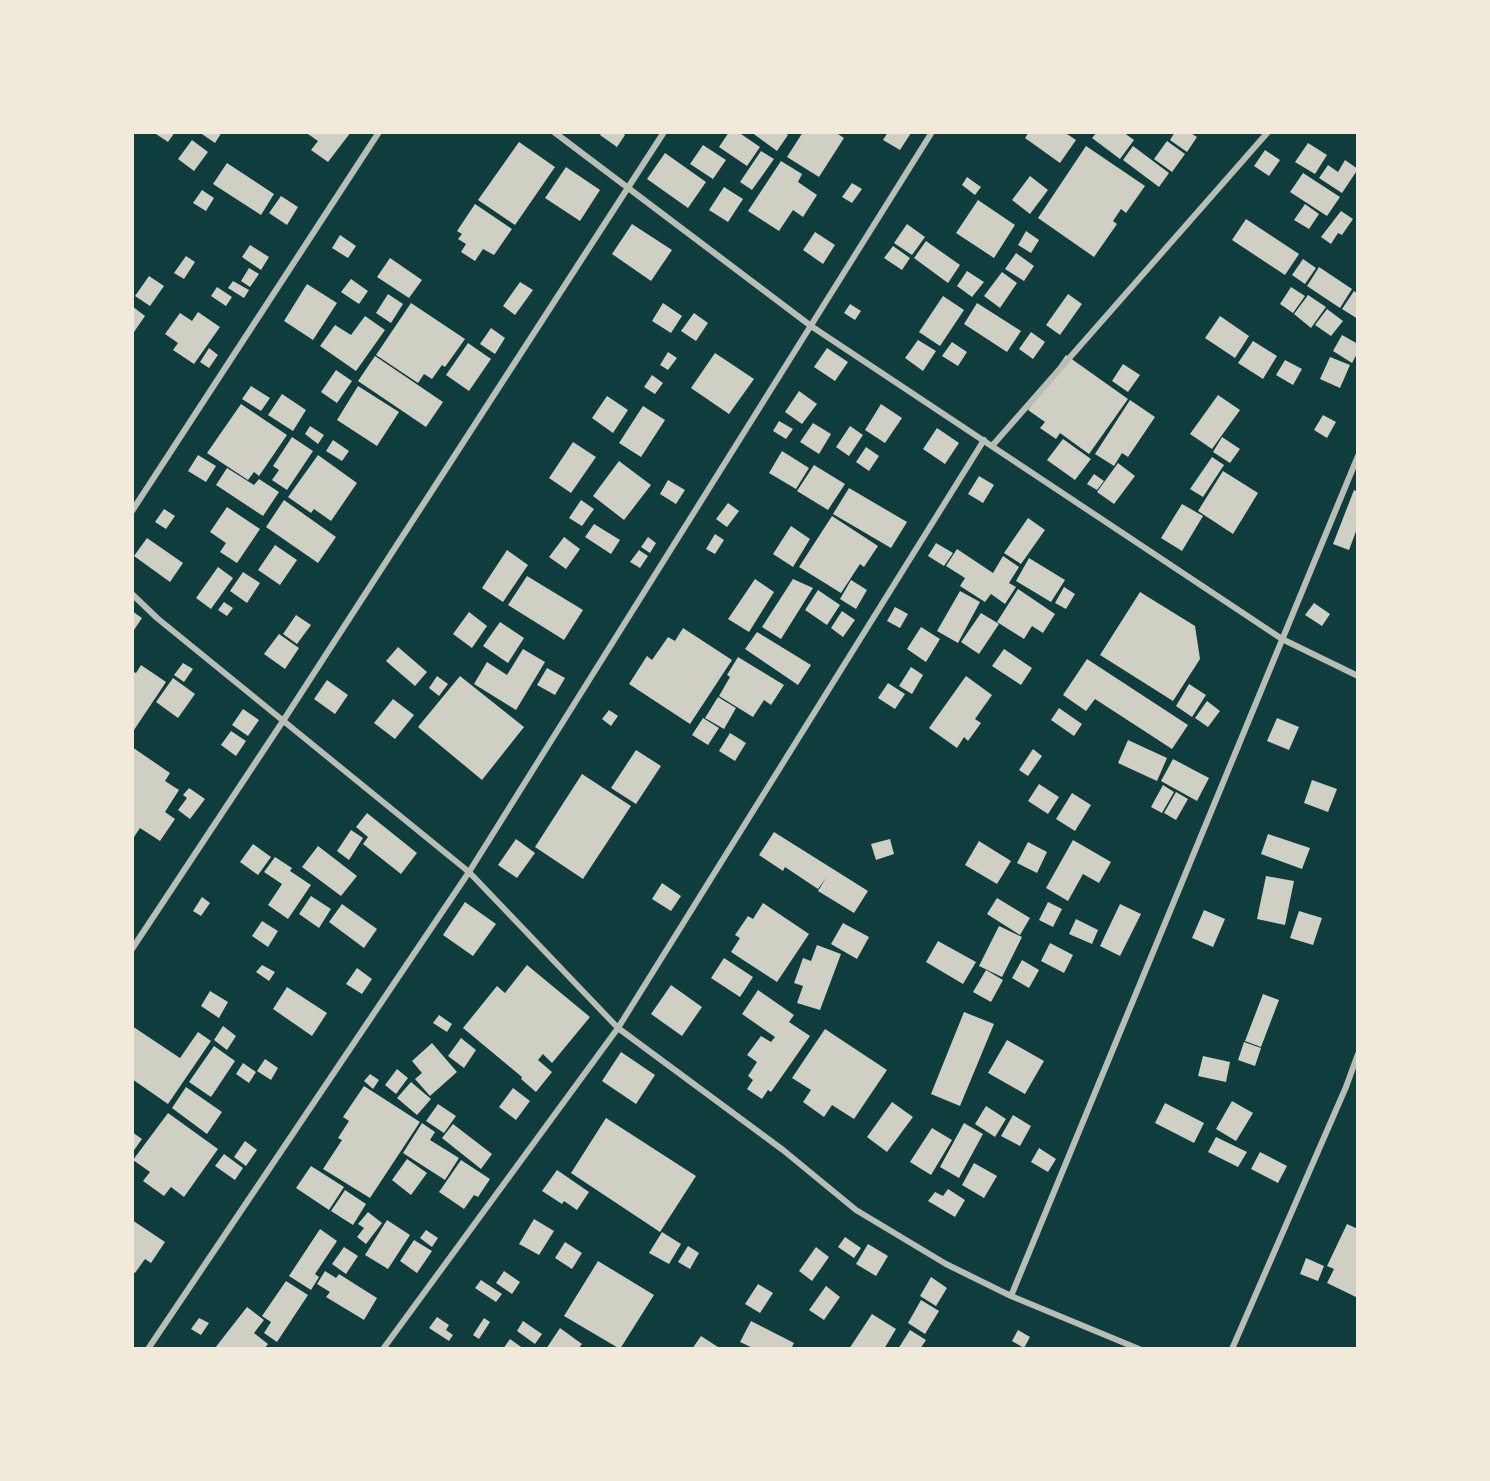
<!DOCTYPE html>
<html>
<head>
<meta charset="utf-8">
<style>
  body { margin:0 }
  #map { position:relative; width:1490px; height:1481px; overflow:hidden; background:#0f3d3e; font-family:Inter,sans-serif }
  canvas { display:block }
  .frame { position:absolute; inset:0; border:134px solid #f1e9da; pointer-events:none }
</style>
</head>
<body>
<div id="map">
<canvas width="1490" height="1481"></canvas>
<div class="frame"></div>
</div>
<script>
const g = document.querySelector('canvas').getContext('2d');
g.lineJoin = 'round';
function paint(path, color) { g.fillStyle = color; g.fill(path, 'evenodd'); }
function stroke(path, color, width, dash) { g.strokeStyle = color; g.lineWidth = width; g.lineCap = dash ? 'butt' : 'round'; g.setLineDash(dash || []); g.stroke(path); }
paint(new Path2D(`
  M153,132h22l-7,10z
  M199,132h23l-7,11z
  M305,132h46l-23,30 -17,-12 7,-9z
  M602,132h19l4,3 -8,12 -17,-12z
  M729,132h9l22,15 -13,19 -28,-19z
  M751,132h33l4,3 -11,16z
  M803,132h32l9,6 -25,39 -32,-20z
  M888,132h22l1,1 -11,17 -17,-10z
  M1029,132h35l12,8 -16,23 -35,-25z
  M1097,132h26l11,8 -14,19 -28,-21z
  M1175,132h14l8,5 -10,15 -17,-12z
  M192,140l16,12 -14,19 -16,-12z
  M1167,141l18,13 -13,18 -18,-13z
  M519,142l36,25 -40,58 -37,-25z
  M1308,143l19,12 -12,19 -20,-12z
  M703,145l23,15 -13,19 -23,-15z
  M1086,146l59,40 -19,27 -5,-4 -8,12 4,3 -23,33 -56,-39z
  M1133,146l36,27 -10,14 -36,-27z
  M1265,150l15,10 -11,16 -15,-10z
  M761,151l13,8 -22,31 -12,-8z
  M665,153l41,29 -18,26 -41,-29z
  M1345,160l13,9 -16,24 -23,-15 9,-13 10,7z
  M781,161l21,13 -4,8 19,13 -14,22 -10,-7 -14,21 -31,-20z
  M227,163l47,31 -13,21 -48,-31z
  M566,167l34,23 -20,31 -35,-23z
  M1303,173l37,24 -13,19 -37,-24z
  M1030,176l18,14 -18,24 -18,-14z
  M967,177l14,10 -6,8 -13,-10z
  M852,183l10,6 -10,14 -10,-6z
  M724,187l19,12 -15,23 -19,-12z
  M202,190l12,8 -8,13 -13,-8z
  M281,196l17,11 -11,18 -18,-12z
  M978,200l37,25 -21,33 -38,-25z
  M475,204l37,25 -18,26 -11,-6 -8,12 -14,-9 5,-8 -8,-5 4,-5 -5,-3z
  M1305,204l14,10 -10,15 -15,-9z
  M1341,211l12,8 -11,16 -4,-2 -7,11 -10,-7z
  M1246,219l53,35 -14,21 -53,-35z
  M632,224l40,26 -21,31 -39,-27z
  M907,224l18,13 -13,18 -18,-12z
  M1026,231l13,9 -8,13 -13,-8z
  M815,232l20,13 -12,19 -20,-14z
  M340,235l16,11 -8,12 -16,-10z
  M926,241l34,24 -12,18 -34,-25z
  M250,245l19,12 -8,13 -19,-13z
  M893,246l17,12 -8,12 -18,-12z
  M1016,253l18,13 -10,15 -19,-12z
  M186,256l9,6 -11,17 -10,-6z
  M390,258l32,22 -13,18 -32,-21z
  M1303,259l13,9 -11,16 -13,-9z
  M1319,267l33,22 -12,19 -33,-22z
  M249,268l10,6 -9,13 -9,-6z
  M967,271l17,11 -12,15 -15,-11z
  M1002,272l15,11 -17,25 -16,-12z
  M149,276l15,10 -14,20 -15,-10z
  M351,279l17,12 -9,13 -18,-12z
  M233,281l16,9 -5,8 -16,-10z
  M520,282l13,8 -18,25 -12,-9z
  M307,284l30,19 -24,37 -29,-19z
  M217,287l15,10 -6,9 -15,-10z
  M1291,287l14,9 -12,17 -13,-9z
  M1354,291l4,3v25l-16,-10z
  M388,294l15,10 -12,19 -15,-10z
  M1068,294l14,10 -22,31 -14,-10z
  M1308,295l18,12 -15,21 -17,-14z
  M943,296l21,14 -24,36 -21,-14z
  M411,303l54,36 -20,28 -3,-2 -10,14 -8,-5 -6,9 -42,-28z
  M663,303l19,13 -11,17 -19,-12z
  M977,303l44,28 -14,21 -43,-28z
  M850,304l11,7 -6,9 -11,-7z
  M132,306l13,10 -11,16 -2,-1z
  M1327,309l16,12 -12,15 -16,-11z
  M198,312l22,15 -26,37 -21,-14 5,-7 -13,-9 15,-21 12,8z
  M694,313l14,10 -12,18 -15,-10z
  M365,316l20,14 -29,41 -36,-25 15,-21 16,10z
  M1220,316l29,20 -14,22 -30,-20z
  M491,328l14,10 -10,16 -15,-10z
  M1031,332l14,10 -12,17 -14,-10z
  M1342,335l16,9v8l-6,11 -19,-12z
  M918,340l18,11 -13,20 -18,-13z
  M1253,341l24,15 -14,23 -25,-16z
  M952,342l15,10 -9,14 -16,-10z
  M468,343l23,16 -22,32 -23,-16z
  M209,348l9,7 -9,13 -9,-6z
  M827,348l21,14 -13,19 -21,-14z
  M668,352l9,6 -9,12 -8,-5z
  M715,353l39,26 -25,35 -38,-26z
  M1066,355l62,44 -39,55 -29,-21 -4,6 -16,-11 5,-6 -17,-12z
  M375,356l68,46 -17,25 -68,-46z
  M1330,357l20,8 -10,23 -20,-9z
  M1285,360l17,9 -9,16 -17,-10z
  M1123,364l17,11 -12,17 -16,-11z
  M336,370l16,11 -15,22 -16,-11z
  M652,375l11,8 -8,11 -11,-7z
  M251,386l19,12 -9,13 -19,-12z
  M358,386l41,26 -22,34 -40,-26z
  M799,391l18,13 -15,20 -17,-12z
  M282,394l24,16 -13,21 -25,-16z
  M1218,395l22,15 -28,39 -22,-15z
  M607,396l21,14 -15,23 -21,-15z
  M1130,400l25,17 -27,40 -6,-4 -8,13 -19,-12z
  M241,404l46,31 -28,41 -5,-4 -6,8 -41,-27z
  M881,404l21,14 -17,25 -20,-13z
  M643,406l22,14 -24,37 -22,-14z
  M1323,415l13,7 -9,16 -13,-8z
  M779,421l14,8 -7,10 -13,-8z
  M813,423l18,11 -12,20 -19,-12z
  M310,426l14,9 -6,9 -13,-10z
  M850,426l13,9 -14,21 -13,-9z
  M937,428l22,15 -14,21 -22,-15z
  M292,437l21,14 -26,39 -15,-10 7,-10 -6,-4z
  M1222,437l18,12 -10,14 -17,-11z
  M1063,439l28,20 -16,21 -28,-20z
  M333,440l16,11 -7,10 -16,-10z
  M573,442l23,15 -25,36 -22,-15z
  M866,447l13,9 -10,15 -13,-9z
  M782,451l27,17 -13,21 -27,-16z
  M198,455l18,11 -10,16 -18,-11z
  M318,455l39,28 -26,38 -17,-12 -3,4 -23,-16z
  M1212,457l12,8 -21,32 -13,-8z
  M619,461l32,24 -27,35 -31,-24z
  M1118,463l17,13 -21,28 -17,-12z
  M814,465l31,19 -17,26 -31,-19z
  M227,468l27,17 5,-6 20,13 -16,24 -47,-31z
  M1223,471l35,22 -25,41 -35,-23z
  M1094,474l10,7 -7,9 -10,-6z
  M979,476l15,9 -11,18 -15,-9z
  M668,480l17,10 -9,14 -16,-10z
  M849,488l58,34 -16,26 -58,-34z
  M1354,490l4,2v34l-9,24 -16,-6z
  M284,500l52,37 -18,26 -52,-36z
  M581,500l13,9 -12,17 -13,-8z
  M728,503l11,8 -12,16 -11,-8z
  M1182,504l21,12 -21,35 -21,-13z
  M227,507l33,22 -23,34 -17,-11 6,-9 -16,-11z
  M164,509l11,7 -9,13 -11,-7z
  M832,516l46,30 -14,21 -4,-3 -19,29 -42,-26z
  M1028,518l17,12 -24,34 -17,-11z
  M594,524l26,16 -9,14 -26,-17z
  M791,526l19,13 -17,28 -20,-13z
  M715,534l9,6 -9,14 -9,-5z
  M564,537l16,12 -14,20 -17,-12z
  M648,537l8,6 -6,10 -9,-6z
  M147,538l36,25 -13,19 -36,-26z
  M936,543l17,10 -9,13 -16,-10z
  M275,545l22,15 -17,25 -22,-15z
  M957,549l36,24 10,-17 16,11 -10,16 7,4 -11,17 -14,-10 -6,8 -25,-16 5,-8 -19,-12z
  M507,550l21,15 -25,37 -21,-14z
  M639,550l9,6 -8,12 -10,-6z
  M1029,558l36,22 -14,22 -35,-21z
  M218,567l15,11 -22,31 -15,-11z
  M243,572l17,11 -13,20 -17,-12z
  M527,576l56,34 -19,30 -56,-35z
  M755,579l19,13 -25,40 -21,-13z
  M793,579l20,9 -32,51 -19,-12z
  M851,580l16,10 -11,19 -16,-10z
  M1064,587l11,7 -9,15 -11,-6z
  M1018,589l37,25 -12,19 -11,-7 -8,13 -27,-17z
  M818,590l22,15 -13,20 -22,-15z
  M960,591l20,11 -22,41 -21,-12z
  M1140,592l55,34 5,33 -27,42 -73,-46z
  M224,602l9,6 -6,8 -9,-6z
  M1314,603l16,11 -8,12 -17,-11z
  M895,607l13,7 -8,14 -13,-7z
  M132,611l10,7 -10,15z
  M842,611l13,9 -12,17 -12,-9z
  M469,612l18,14 -15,22 -19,-14z
  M981,613l18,11 -20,30 -18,-12z
  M296,615l15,10 -14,19 -14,-10z
  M500,622l24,16 -16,25 -25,-17z
  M921,627l19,12 -14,23 -19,-13z
  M683,628l49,32 -42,64 -61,-40 18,-28 5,4 16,-23 7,4z
  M757,632l54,33 -13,20 -53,-36z
  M279,634l20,14 -14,21 -21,-15z
  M398,647l29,25 -12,14 -29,-25z
  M523,649l22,13 -29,48 -42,-26 13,-22 20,13z
  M1004,649l28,19 -11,17 -29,-19z
  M738,657l46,28 -13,20 -7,-5 -11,17 -34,-21 11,-19 -3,-2z
  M1087,659l101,66 -16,24 -77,-50 -9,12 -23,-16z
  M183,663l10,6 -9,13 -10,-7z
  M141,665l25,17 -34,51v-62l4,2z
  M911,667l12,8 -11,19 -13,-8z
  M547,668l18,10 -10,17 -18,-10z
  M437,676l11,8 -9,12 -10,-8z
  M460,676l64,51 -42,53 -64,-53z
  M966,676l26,19 -17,24 6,4 -13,18 -4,-4 -7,11 -28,-20z
  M173,678l22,16 -17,24 -22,-16z
  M327,680l21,15 -13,19 -21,-15z
  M888,683l17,11 -10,15 -17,-11z
  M1189,684l17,11 -14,22 -16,-11z
  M718,697l18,11 -12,21 -19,-11z
  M393,699l21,16 -19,24 -21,-16z
  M1207,701l13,10 -12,16 -13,-9z
  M1059,708l23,16 -8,12 -23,-16z
  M243,709l16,11 -11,16 -16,-11z
  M609,710l9,6 -7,10 -9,-7z
  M703,718l16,10 -11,17 -16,-10z
  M1277,718l22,9 -10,23 -22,-9z
  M231,731l15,10 -10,15 -15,-11z
  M730,733l16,10 -11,18 -16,-10z
  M1128,740l39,18 -10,23 -39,-18z
  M132,747l38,26 -5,8 14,9 -14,22 10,7 -15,22 -20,-13 -8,12z
  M1033,749l9,7 -14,20 -9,-6z
  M636,750l25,16 -25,38 -25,-16z
  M1173,759l36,19 -12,23 -36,-20z
  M582,774l49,32 -48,73 -48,-32z
  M1312,780l25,9 -9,23 -24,-9z
  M1039,784l20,13 -11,17 -20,-13z
  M1163,785l11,7 -12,21 -11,-6z
  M189,788l16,11 -15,20 -12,-9 9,-12 -4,-3z
  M1176,792l12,7 -12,21 -12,-7z
  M1072,793l19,12 -16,26 -19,-12z
  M367,813l50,40 -16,21 -38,-30 5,-7 -12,-10z
  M351,830l12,8 -14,22 -12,-9z
  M774,832l94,59 -14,22 -36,-22 8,-13 -8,11 -33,-22 -2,4 -24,-16z
  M1268,834l42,14 -8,21 -41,-15z
  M516,839l19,14 -18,25 -19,-13z
  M890,839l4,15 -18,6 -5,-16z
  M1073,840l38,22 -12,21 -16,-9 -15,27 -22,-13z
  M979,841l32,20 -14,23 -32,-19z
  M1028,842l19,10 -10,21 -20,-10z
  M253,844l18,13 -13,18 -18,-13z
  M318,846l39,30 -16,20 -39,-29z
  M275,857l17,11 -2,3 21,14 -23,34 -20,-14 14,-21 -18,-12z
  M1266,876l28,5 -9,44 -28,-6z
  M662,883l19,13 -10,15 -19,-12z
  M311,896l20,13 -12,19 -20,-14z
  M202,897l8,6 -9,13 -8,-5z
  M997,898l33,20 -10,17 -33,-21z
  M465,902l31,22 -23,32 -30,-21z
  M1048,902l14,7 -9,18 -14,-7z
  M763,903l46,31 -32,48 -46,-30 9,-14 -5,-3 13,-19 5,3z
  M342,904l35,25 -13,19 -35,-26z
  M1120,904l21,10 -21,42 -20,-10z
  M1204,910l21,9 -12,28 -21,-9z
  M1299,911l23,7 -9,27 -23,-7z
  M1076,919l22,11 -6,14 -23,-10z
  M262,921l16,10 -10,16 -16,-11z
  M843,923l26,14 -12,22 -26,-15z
  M999,926l23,11 -20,40 -23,-11z
  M938,941l38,21 -13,22 -37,-22z
  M1050,943l23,12 -9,18 -23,-12z
  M817,945l24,9 -21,56 -23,-7 6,-17 -9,-3 9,-25 8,3z
  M724,958l29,19 -13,20 -29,-19z
  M1022,960l17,10 -10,18 -17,-10z
  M262,965l13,7 -6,9 -13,-9z
  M527,965l63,52 -38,46 -9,-9 -5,6 14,12 -16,20 -15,-13 1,-2 -59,-49 34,-42 8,7z
  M357,968l15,11 -10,15 -16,-10z
  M986,970l17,10 -12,22 -18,-10z
  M671,985l31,22 -20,29 -31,-22z
  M287,987l40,26 -15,23 -39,-27z
  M758,990l36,25 -5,7 21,14 -39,56 -3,-2 -6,9 -15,-10 6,-9 -5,-4 9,-14 -10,-7 14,-19 10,6 4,-5 -33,-23z
  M210,991l18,11 -9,16 -18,-12z
  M1263,994l16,6 -18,47 -16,-6z
  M964,1012l30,12 -34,82 -29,-12z
  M439,1015l13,9 -5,8 -14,-9z
  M132,1026l48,32 18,-26 13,9 -43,63 -36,-25z
  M223,1026l13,10 -9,14 -13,-10z
  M825,1029l62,41 -33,49 -22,-14 -8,12 -21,-15 8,-12 -19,-12z
  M461,1038l15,12 -12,18 -16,-12z
  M1007,1040l37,21 -19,33 -37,-21z
  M1244,1042l17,6 -6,18 -17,-6z
  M432,1043l25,29 -27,24 -15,-17 7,-6 -10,-12z
  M214,1046l21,15 -24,36 -22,-15z
  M621,1052l34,23 -19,29 -34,-23z
  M1203,1056l27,6 -4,20 -28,-6z
  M265,1059l13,9 -7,12 -14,-9z
  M243,1063l13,9 -7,11 -13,-9z
  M397,1069l11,9 -12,16 -11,-9z
  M370,1074l9,6 -6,9 -9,-8z
  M411,1082l20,17 -14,16 -20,-17z
  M364,1086l56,36 -50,76 -47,-29 19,-29 -4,-2 11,-17 -6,-4z
  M186,1087l36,25 -15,22 -35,-26z
  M513,1088l17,13 -14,19 -17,-13z
  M1232,1101l21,12 -17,28 -20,-12z
  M892,1102l21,15 -26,35 -20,-15z
  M1165,1103l39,20 -10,20 -39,-20z
  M438,1104l18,12 -12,17 -18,-12z
  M986,1106l20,13 -11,18 -20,-13z
  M168,1113l50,36 -34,48 -13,-10 -7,9 -21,-15 7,-9 -17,-12z
  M1013,1115l18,11 -11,20 -19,-10z
  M606,1118l90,58 -36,56 -89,-59z
  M422,1123l13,9 -5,8 29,18 -14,22 -42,-27z
  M964,1123l19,11 -24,44 -19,-11z
  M453,1124l39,30 -11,15 -39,-31z
  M932,1128l20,12 -21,35 -21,-13z
  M132,1132l10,7 -10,14z
  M1216,1137l31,15 -9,15 -30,-15z
  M245,1141l12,9 -11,16 -12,-9z
  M1039,1148l17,11 -8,13 -17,-10z
  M1260,1152l27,14 -9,17 -27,-14z
  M224,1154l19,14 -8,12 -20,-14z
  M407,1159l20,14 -16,22 -19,-15z
  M461,1160l29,19 -12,18 -4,-2 -10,14 -25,-17z
  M974,1163l23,13 -13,22 -22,-13z
  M311,1166l33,21 -15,23 -33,-22z
  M557,1170l32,22 -12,18 -13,-9 -2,3 -20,-13z
  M948,1189l17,11 -10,17 -27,-16 7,-9 8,4z
  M345,1190l21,14 -13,21 -22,-14z
  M368,1212l14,11 -16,21 -9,-7 7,-9 -6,-4z
  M534,1219l20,12 -15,24 -20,-11z
  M132,1220l33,22 -14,21 -6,-4 -10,14 -3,-2z
  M387,1220l23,15 -22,34 -23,-14z
  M1347,1224l11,5v69l-31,-15 7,-14 -7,-3z
  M320,1229l17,12 -22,33 4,3 -8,13 -22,-14z
  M426,1230l12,8 -6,9 -12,-9z
  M662,1232l19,12 -12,20 -20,-11z
  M845,1237l16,11 -7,10 -16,-11z
  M414,1240l18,11 -15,22 -17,-12z
  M565,1242l17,11 -10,16 -17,-11z
  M868,1244l20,12 -12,20 -20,-12z
  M688,1246l11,7 -9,16 -12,-7z
  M344,1247l14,9 -12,18 -14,-10z
  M816,1247l13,10 -17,24 -13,-10z
  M1306,1258l18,8 -6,15 -18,-7z
  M598,1261l56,34 -34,54 -56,-33z
  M325,1271l11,7 3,-4 38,24 -13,22 -38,-23 4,-5 -13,-8z
  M504,1271l16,11 -8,12 -16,-11z
  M931,1277l16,11 -11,18 -16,-10z
  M481,1280l21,14 -6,8 -21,-14z
  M286,1281l22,14 -31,47 -13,-9 7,-11 -9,-6z
  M758,1284l15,9 -13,20 -15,-9z
  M826,1286l14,11 -16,23 -15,-10z
  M921,1300l18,11 -14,23 -17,-11z
  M247,1307l17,13 -10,13 14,11 -4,5h-47l-2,-1z
  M872,1314l24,15 -12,20h-35z
  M437,1317l12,8 -3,5 7,5 -4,6 -20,-13z
  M199,1318l10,5 -8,12 -10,-6z
  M484,1318l6,4 -11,17 -6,-4z
  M523,1321l19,13 -7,10 -18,-13z
  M751,1321l43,22 -3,6h-36l-15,-7z
  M560,1328l22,16 -4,5h-32z
  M910,1330l16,10 -6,9h-22z
  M1018,1330l12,7 -6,11 -12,-7z
  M701,1336l17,11 -2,2h-24z
  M510,1339l14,10h-21z`), '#cfcfc3');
stroke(new Path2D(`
  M554,132l257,194 471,313 76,37
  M992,446l276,-314
  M132,511l247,-379
  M132,594l25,24 312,254 149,156 165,122 73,60 90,54 65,32 128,53
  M132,949l151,-228 381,-589
  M1011,1296l347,-840
  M148,1349l321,-477 463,-740
  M383,1349l235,-321 366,-588
  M1232,1349l114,-262 12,-33`), '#b8beb3', 6);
</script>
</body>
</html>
